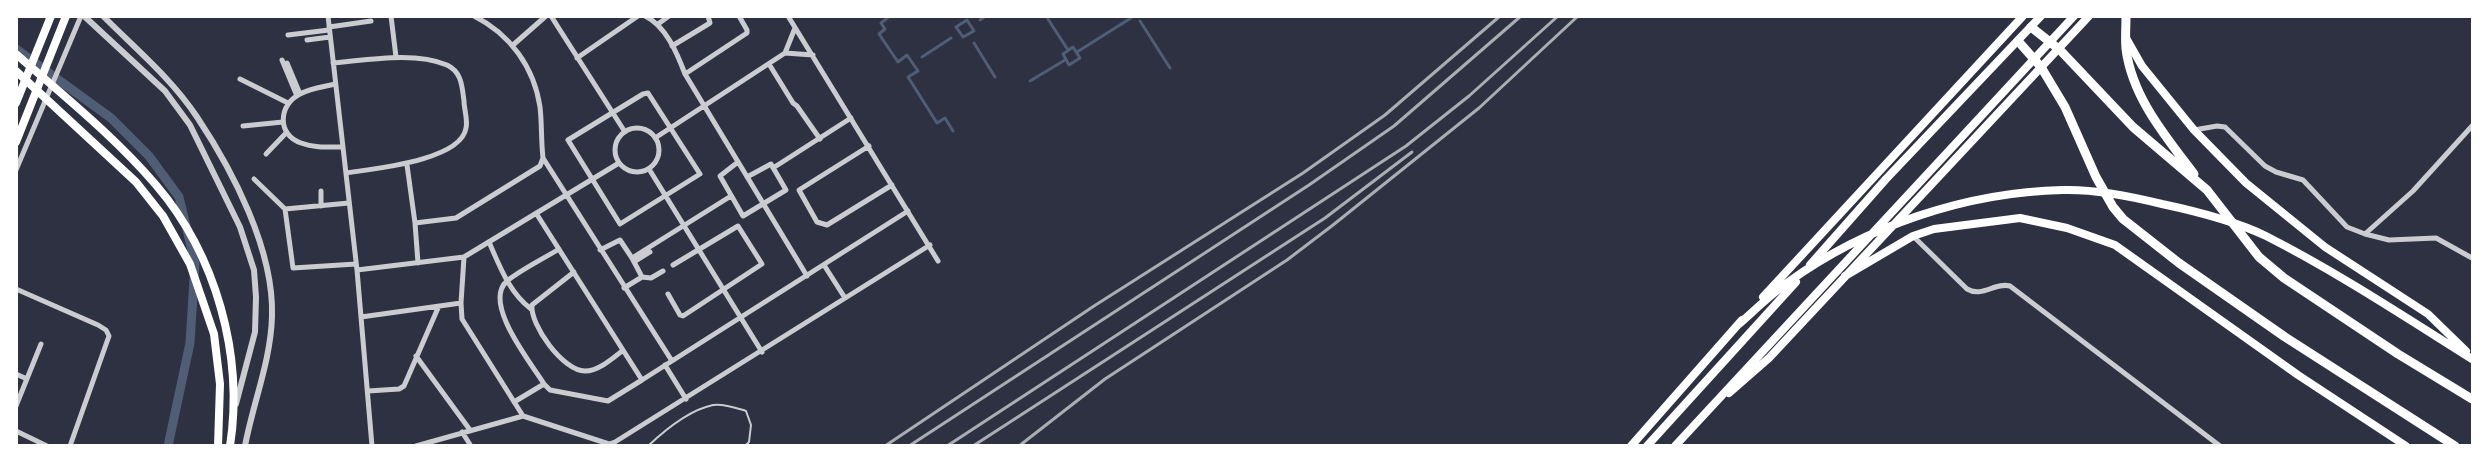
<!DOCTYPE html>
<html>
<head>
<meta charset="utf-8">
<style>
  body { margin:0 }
  #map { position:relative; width:2489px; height:462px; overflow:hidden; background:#2d3142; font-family:Signika,sans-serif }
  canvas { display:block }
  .frame { position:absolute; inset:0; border:18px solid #fff; pointer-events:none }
</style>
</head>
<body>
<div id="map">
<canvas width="2489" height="462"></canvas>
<div class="frame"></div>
</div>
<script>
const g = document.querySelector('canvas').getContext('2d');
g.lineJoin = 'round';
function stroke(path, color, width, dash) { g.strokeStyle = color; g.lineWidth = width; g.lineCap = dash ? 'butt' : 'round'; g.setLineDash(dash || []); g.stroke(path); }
stroke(new Path2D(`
  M890,16l-9,7 4,6 -6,5 19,28 9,-7 11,16 -10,6 29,46 8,-5 8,13
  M1046,16l22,34
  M967,20l7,11 -11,6 -7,-10z
  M980,20l6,-4
  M1140,21l30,47
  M974,43l21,34
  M1073,47l7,11 -11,7 -6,-11z
  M1077,52l54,-34
  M922,57l29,-19
  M1030,81l35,-21`), '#4f5d75', 3);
stroke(new Path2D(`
  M16,49l95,69 38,38 30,41 16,66 -5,80 -22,103`), '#4f5d75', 9);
stroke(new Path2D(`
  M648,446c18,-17 41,-36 65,-41 10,-2 23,3 33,6l5,14 -2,17 -4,4`), '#caccd0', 2);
stroke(new Path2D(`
  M328,16l29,254 15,176
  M391,16l5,41
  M551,16l74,116
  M645,16c21,10 32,37 40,58l122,202
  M788,16l150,245
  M658,24l11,-8
  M329,27l42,-6
  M288,35l41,-5
  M307,40l23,-3
  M513,45l33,-29
  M672,46l38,-23 -2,-7
  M785,53l28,2
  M577,58l61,-42
  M282,60l15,36
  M287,63l13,31
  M333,63c34,-3 82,-12 114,2 15,7 15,22 17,36 0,8 4,19 2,27 -5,33 -95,41 -120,45
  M769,64l24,39 4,3 23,33
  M685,74l62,-41v-3l-8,-14
  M240,79l48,24
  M335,84c-12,3 -24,4 -35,10 -22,11 -23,41 1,49 13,5 28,4 42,4
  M648,93l52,81 -80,50 -52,-84 75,-46z
  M243,126l40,-4
  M615 150a22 22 0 1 1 44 0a22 22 0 1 1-44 0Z
  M2194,130l23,-4 8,1 40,39 11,6 27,8 44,47 18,7 48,-43 59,-65
  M655,138l130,-85 10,-25
  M869,146l-70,44 18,32 10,3 65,-40
  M266,154l20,-21
  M543,158l129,203
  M738,162l-18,14 23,40 43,-26 -15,-26 -24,13
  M407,165l8,58 41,-5 84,-52 3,-8c-2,-17 -1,-34 -3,-51 -6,-40 -30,-73 -66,-91
  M773,168l78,-50
  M649,169l113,183
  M16,170l65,-154
  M254,179l31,30 64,-6
  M321,206v-15
  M285,209l8,59 63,-4
  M536,213l106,167 266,-169
  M415,223l3,40
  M2365,234l24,6 47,-2 36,20
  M1913,236l54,53c15,9 28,-7 43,-3l210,160
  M489,242c11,25 20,50 42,67
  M559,249c-16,10 -37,20 -52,32 -25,22 24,82 37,103l6,6 58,11 34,-21
  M600,250l20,-10 12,18
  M464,257l-3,46 1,16 61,97
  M634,262l16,-10
  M824,265l21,33
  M357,270l107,-13 155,-94
  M574,272l-42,33c-2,20 31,66 53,66 13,0 27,-12 37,-20
  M642,277l9,1 12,-7
  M624,288l18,-11 -10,-19 99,-62
  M16,289l82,36 8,5 3,6 -39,110
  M668,294l12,21 3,1 79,-52 -24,-38 -65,39
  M361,317l100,-14
  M416,356l54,74
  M665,365l21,34
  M16,374l11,5
  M368,391l31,-2 5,-3 34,-78
  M514,402l30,-18
  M16,406l25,-62
  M16,431l31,15
  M462,432l9,14
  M416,446l107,-30 86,28 6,-2 315,-197`), '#caccd0', 5);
stroke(new Path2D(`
  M84,16l81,75 25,34 50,102 14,43 2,27 -1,35 -19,72
  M103,16c32,32 69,63 94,101 36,54 77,133 75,199 -1,44 -19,87 -27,130`), '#caccd0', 6);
stroke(new Path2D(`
  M16,103l35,-87
  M16,142l50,-126`), '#fff', 8);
stroke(new Path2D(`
  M2126,38l16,28 52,64 52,53 79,64 103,67 38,37
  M16,54c48,42 99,83 140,131 60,70 88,170 74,261
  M16,71l120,111 27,34 27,48 24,70 6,50 -2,62
  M1810,265l76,-86 155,-163
  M1845,276l68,-40 21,-7 86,-11 47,10 48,17 183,130 108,71
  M1763,297l260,-281
  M1739,324c16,-14 31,-29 48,-41 78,-57 180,-91 276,-93 33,-1 67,6 99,14 33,7 73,17 104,32 71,36 139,81 206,123
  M1729,393l40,-35 320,-342
  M1631,446l111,-126
  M1647,446l149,-164
  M1675,446l399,-430`), '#fff', 8);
stroke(new Path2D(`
  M2126,16c0,11 -1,22 0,33 6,48 40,88 68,125
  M2031,27l29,23 73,77 74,63 52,67 25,21 114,76 74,45
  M2018,41l23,26 24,40 31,70 17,30 10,12 56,44 106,74 170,109`), '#fff', 9);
stroke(new Path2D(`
  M885,446l209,-140 209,-133 82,-58 115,-99
  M909,446l400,-261 85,-59 127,-110
  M947,446l459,-300 63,-50 89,-80
  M973,446l352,-228 87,-66
  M1019,446l86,-67 182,-119 46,-35 146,-117 99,-92`), '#abadb3', 3);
</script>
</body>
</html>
